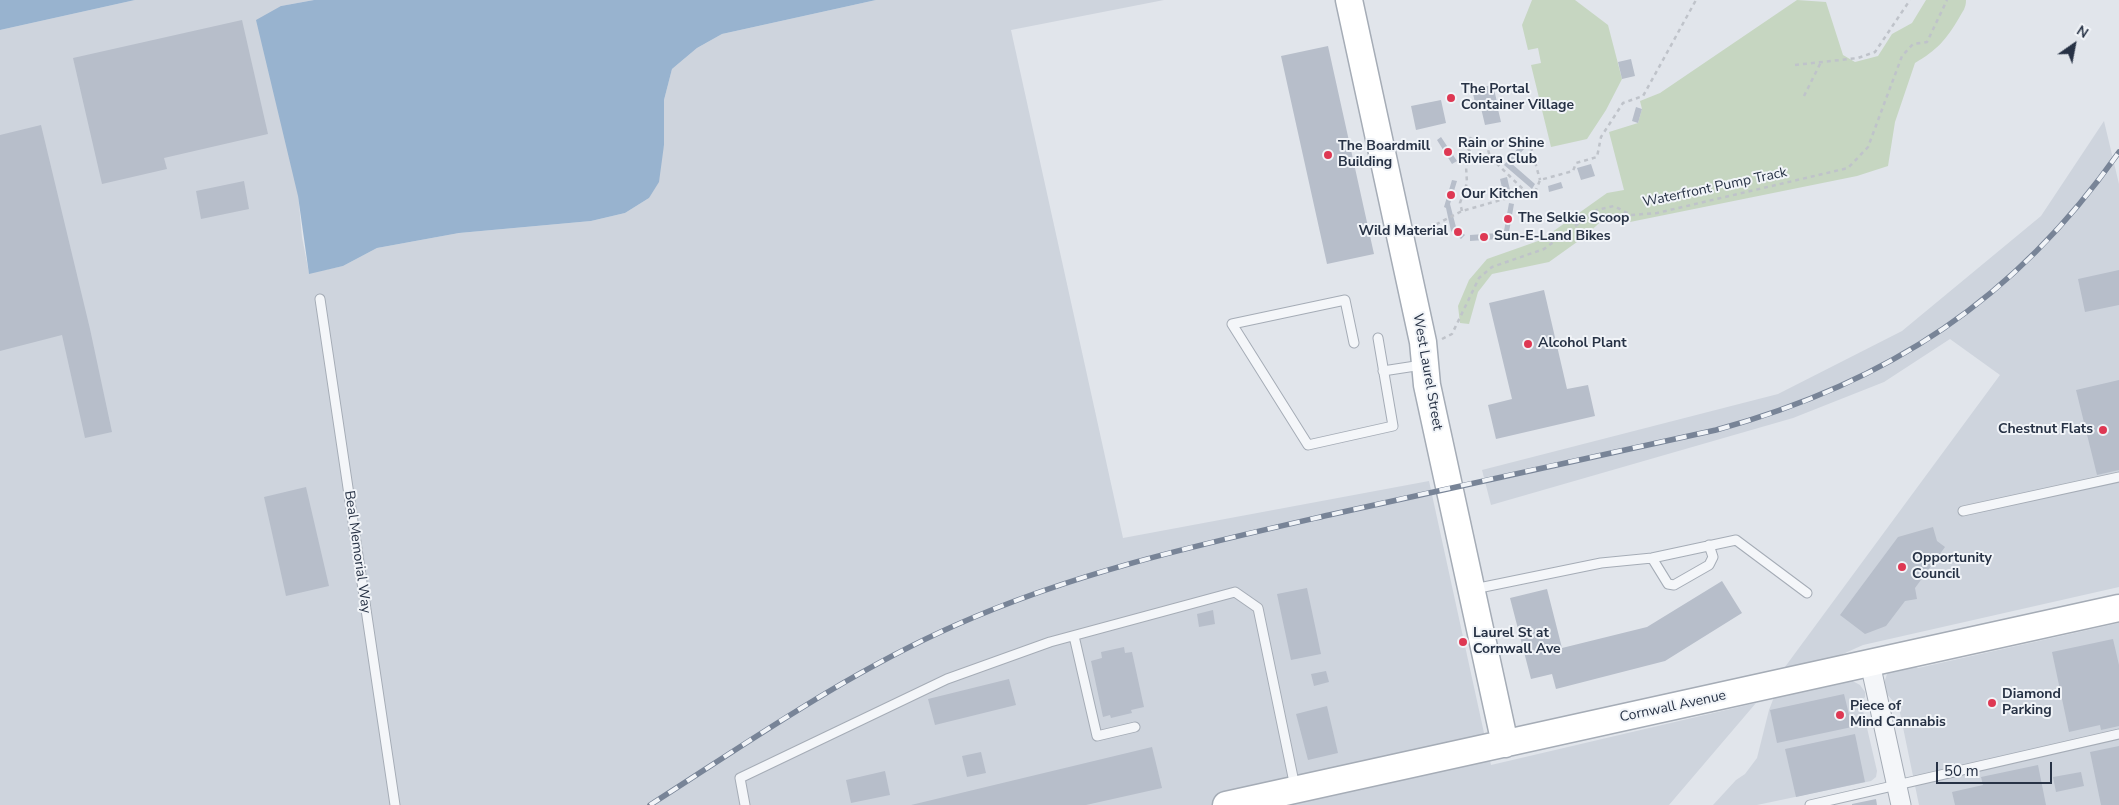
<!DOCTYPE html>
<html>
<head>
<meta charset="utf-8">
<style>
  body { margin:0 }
  #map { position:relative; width:2119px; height:805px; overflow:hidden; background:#e1e5eb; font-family:"Nunito Sans",sans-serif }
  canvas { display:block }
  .north { position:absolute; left:2049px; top:20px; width:50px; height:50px; -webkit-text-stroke:4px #f1f4f8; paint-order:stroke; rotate:33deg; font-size:14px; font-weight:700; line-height:20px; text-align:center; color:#273245 }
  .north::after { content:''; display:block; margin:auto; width:18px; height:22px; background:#273245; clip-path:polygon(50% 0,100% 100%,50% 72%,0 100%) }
  .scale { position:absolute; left:1936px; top:762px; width:116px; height:22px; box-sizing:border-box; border:2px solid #273245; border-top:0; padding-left:6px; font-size:15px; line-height:18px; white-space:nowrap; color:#273245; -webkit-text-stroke:4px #f1f4f8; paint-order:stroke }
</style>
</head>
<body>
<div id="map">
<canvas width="2119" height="805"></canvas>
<div class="north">N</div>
<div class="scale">50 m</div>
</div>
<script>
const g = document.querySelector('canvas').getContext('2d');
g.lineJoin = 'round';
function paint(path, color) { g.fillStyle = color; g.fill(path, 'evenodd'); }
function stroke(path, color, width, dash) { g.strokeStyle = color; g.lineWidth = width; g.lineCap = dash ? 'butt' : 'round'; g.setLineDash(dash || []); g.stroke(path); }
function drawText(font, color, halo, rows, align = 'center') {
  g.font = font + ' "Nunito Sans",sans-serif'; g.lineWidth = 4; g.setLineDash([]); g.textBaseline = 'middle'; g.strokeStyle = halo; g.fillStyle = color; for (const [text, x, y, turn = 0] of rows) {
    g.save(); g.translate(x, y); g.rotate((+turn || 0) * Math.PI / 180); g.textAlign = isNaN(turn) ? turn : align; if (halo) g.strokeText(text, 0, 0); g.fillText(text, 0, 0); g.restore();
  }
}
paint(new Path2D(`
  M135,0h179l-33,6 21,231 7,36 34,-7 34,-18 82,-15 132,-12 34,-8 24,-15 15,-53v-45l8,-31 25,-21 25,-14 154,-34h288l-153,30 112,508 306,-57 62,284 265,-62 -87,102h-1669v-775z
  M2104,121l15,63v403l-256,58 -36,16 -45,10 218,-296 -50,-36 -66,43 -91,36 -302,87 -9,-35 296,-76 124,-63 139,-115z
  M2119,623v182h-200l-20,-97 -13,-15 -2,-10 3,-9 7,-8 14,-3 10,5z
  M1847,678l13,7 5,7v5l-4,5 16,69 -1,6 -5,4 -114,24h-44l23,-25 9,-6 12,-16 12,-48 5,-13z`), '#ced4dd');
paint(new Path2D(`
  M1532,0h43l33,25 14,54 -16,31 -19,29 -36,8 -20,-82 10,-2 -3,-15 -10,2 -6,-25z
  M1797,0l29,2 17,53 12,7 23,-6 14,-22 20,-11 14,-23h40c0,8 -3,11 -7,18 -13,22 -22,32 -44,45l-20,59 -7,44 -31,10 -227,46 -22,-7 -24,22 -35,25 -57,12 -14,18 -9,32 -9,-1 -2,-17 11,-26 18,-21 54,-19 66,-47 17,-3 -15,-58 29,-9 4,-14 -2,-8 20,-8z`), '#c6d6c1');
paint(new Path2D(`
  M0,0h135l-135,30z
  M314,0h562l-154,34 -25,14 -25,21 -8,31v45l-5,37 -10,16 -24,15 -34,8 -132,12 -82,15 -34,18 -34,8 -11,-78 -42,-176 25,-14z`), '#98b3cf');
paint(new Path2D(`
  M242,20l26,114 -104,24 3,11 -65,15 -29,-126z
  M1328,46l46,208 -47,10 -46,-208z
  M1631,59l4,17 -13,3 -4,-17z
  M1493,85l4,17 -21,5 -4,-18z
  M1441,100l5,23 -30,7 -5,-24z
  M1497,105l4,17 -16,3 -4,-17z
  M1636,107l6,2 -4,14 -6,-2z
  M41,125l49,204 22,103 -27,6 -23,-103 -62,16v-216z
  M1441,137l16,24 -5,3 -15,-24z
  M1522,143l4,4 -15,16 24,21 -3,5 -28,-24z
  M1591,164l4,12 -14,4 -4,-12z
  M1507,177l3,13 -7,2 -3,-13z
  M1452,180l5,1 -7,23 6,23 9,8 -4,4 -10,-8 -5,-23 -2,-1z
  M244,181l5,28 -48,10 -5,-28z
  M1561,182l2,6 -14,4 -1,-6z
  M1509,203l5,1 -5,28 -5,-1z
  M1498,233l1,6 -29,2v-6z
  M2119,270v35l-34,7 -7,-33z
  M1544,290l23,99 21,-4 7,31 -99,23 -8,-34 24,-6 -23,-96z
  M2119,380v90l-22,5 -21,-85z
  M306,487l23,99 -43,10 -22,-99z
  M1933,527l4,14 8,6 -30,41 2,11 -12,2 -19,25 -21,8 -25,-19 58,-78z
  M1722,581l20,32 -77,48 -109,28 -4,-15 -21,5 -21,-81 37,-9 15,59 85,-21z
  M1307,588l14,66 -30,6 -14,-66z
  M1213,610l2,14 -16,3 -2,-13z
  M2113,639l6,26v61l-18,4 -1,-5 -31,7 -17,-80z
  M1124,647l1,6 7,-1 12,55 -13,3 1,3 -21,5 -1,-3 -7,2 -12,-56 11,-3 -1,-6z
  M1326,671l3,11 -15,4 -3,-12z
  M1009,679l7,26 -81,20 -7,-26z
  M1844,694l8,33 -75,16 -7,-33z
  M1327,706l11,47 -30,7 -12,-46z
  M1855,734l10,48 -69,15 -11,-48z
  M2119,746v59h-18l-11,-53z
  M1152,747l10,41 -76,17h-175z
  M981,752l5,21 -19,4 -5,-21z
  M2038,765l8,40h-91l-3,-13 31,-7 -2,-8z
  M885,771l5,24 -39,8 -5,-23z
  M2081,772l3,14 -28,6 -3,-15z
  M1876,799l1,6h-25v-1z`), '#b7beca');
const lane = new Path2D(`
  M320,299l75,506
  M1354,343l-9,-43 -113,24 76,121 85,-19 -15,-88
  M1383,371l39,-6
  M1963,511l156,-34
  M1652,558l16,26 6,1 35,-20 4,-8 -4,-12
  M1474,589l127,-26 51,-5 84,-18 71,53
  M1074,636l23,100 38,-9
  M745,805l-5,-27 207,-99 103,-37 185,-50 23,16 37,179
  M1810,805l309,-71`);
const street = new Path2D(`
  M1870,663l31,142`);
const secondary = new Path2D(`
  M1349,0l74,342 4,43 78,359
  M1226,805l893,-197`);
stroke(lane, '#a5acb6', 11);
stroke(street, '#a5acb6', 21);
stroke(secondary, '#a5acb6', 29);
stroke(new Path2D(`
  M1795,65l63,-7 17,-6 35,-52
  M1804,96l17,-34
  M1531,147l9,33
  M1462,211l-2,-8 7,-20 -1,-17 7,-9 -11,-19 4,-2 21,10 3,11 37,36
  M1429,228l33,-17 74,-21 4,-10 33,-9 3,-8 21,-6 4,-20 22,-34 20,-7 53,-96
  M1442,339l10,-5 27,-56 13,-11 52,-18 53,-39 17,-4 17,9 26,-2 191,-45 20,-21 34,-91 11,-12 14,-2 20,-42`), '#bfc3ca', 2.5, [4, 4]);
stroke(lane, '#f4f6f9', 9);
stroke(street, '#f4f6f9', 19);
stroke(secondary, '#fff', 26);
const rail = new Path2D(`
  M650,805c100,-64 197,-132 306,-180 119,-53 246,-81 373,-110 129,-29 258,-57 387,-85 172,-47 300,-131 403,-278`);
stroke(rail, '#788497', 5.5);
stroke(rail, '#f1f4f8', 4, [11]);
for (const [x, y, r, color] of [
  [1451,98,5,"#de3853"],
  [1448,152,5,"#de3853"],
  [1328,155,5,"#de3853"],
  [1451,195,5,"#de3853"],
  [1508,219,5,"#de3853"],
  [1458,232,5,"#de3853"],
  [1484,237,5,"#de3853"],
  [1528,344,5,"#de3853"],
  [2103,430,5,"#de3853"],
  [1902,567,5,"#de3853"],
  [1463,642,5,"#de3853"],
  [1992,703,5,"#de3853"],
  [1840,715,5,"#de3853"]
]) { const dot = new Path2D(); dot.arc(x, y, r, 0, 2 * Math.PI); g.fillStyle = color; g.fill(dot); stroke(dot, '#f1f4f8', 2); }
drawText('bold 14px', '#273245', '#f1f4f8', [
  ["The Portal",1461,90],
  ["Container Village",1461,106],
  ["Rain or Shine",1458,144],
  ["Riviera Club",1458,160],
  ["The Boardmill",1338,147],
  ["Building",1338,163],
  ["Our Kitchen",1461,195],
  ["The Selkie Scoop",1518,219],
  ["Wild Material",1448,232,"right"],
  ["Sun-E-Land Bikes",1494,237],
  ["Alcohol Plant",1538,344],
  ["Chestnut Flats",2093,430,"right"],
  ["Opportunity",1912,559],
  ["Council",1912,575],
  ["Laurel St at",1473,634],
  ["Cornwall Ave",1473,650],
  ["Diamond",2002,695],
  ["Parking",2002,711],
  ["Piece of",1850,707],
  ["Mind Cannabis",1850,723]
], 'left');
drawText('14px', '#273245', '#f1f4f8', [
  ["Waterfront Pump Track",1715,188,-12],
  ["West Laurel Street",1427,372,80],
  ["Beal Memorial Way",357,552,82],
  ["Cornwall Avenue",1673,707,-12]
]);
</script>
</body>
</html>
